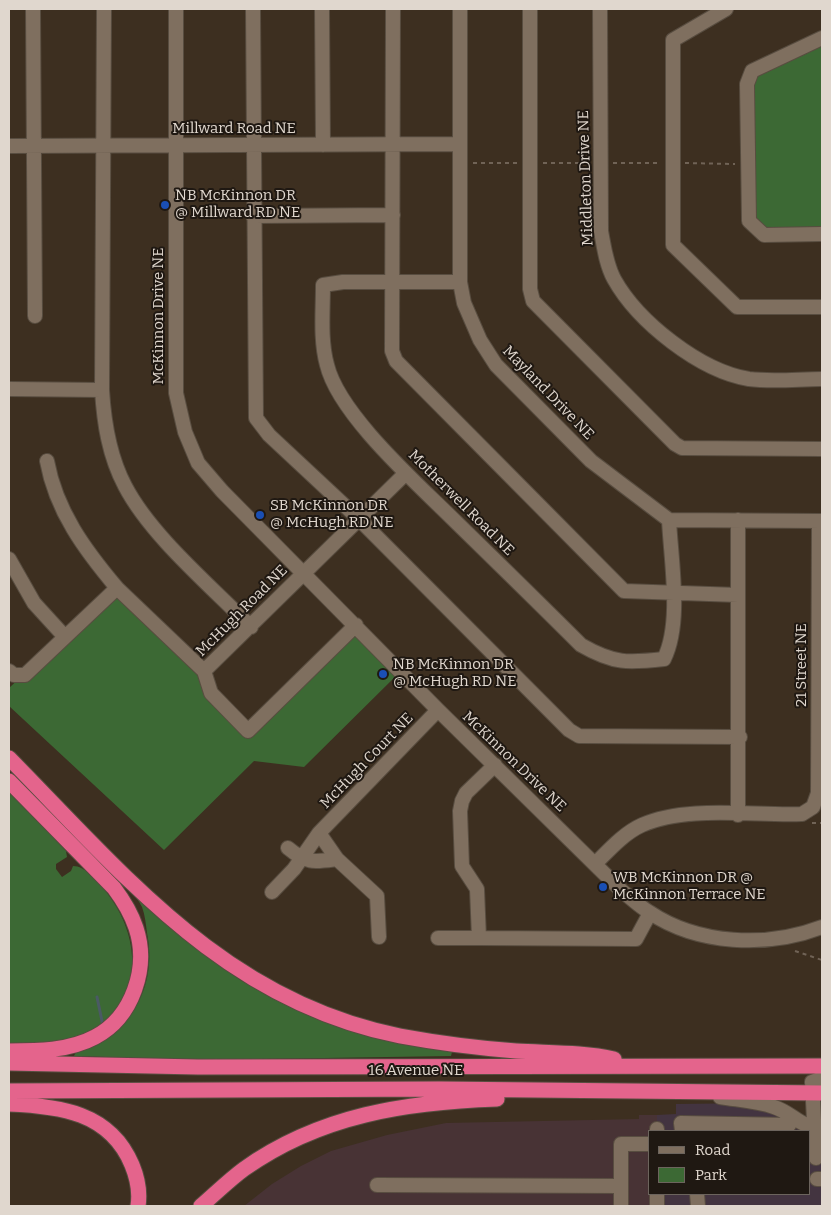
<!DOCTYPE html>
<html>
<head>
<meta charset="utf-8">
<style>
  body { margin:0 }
  #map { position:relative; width:831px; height:1215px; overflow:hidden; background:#3d2f20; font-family:Bitter,serif }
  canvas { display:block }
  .frame { position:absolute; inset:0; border:10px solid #e0d7ce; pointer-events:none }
  .legend { position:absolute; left:648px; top:1130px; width:162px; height:65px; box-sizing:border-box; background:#1f1812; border:1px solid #6c645d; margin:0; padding:6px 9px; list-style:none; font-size:15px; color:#e0d7ce }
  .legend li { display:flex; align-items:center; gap:10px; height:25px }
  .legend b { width:25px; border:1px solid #6c645d }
</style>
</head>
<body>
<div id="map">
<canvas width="831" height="1215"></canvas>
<div class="frame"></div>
<ul class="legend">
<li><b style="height:6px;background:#7f6f5f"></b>Road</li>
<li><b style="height:14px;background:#3c6934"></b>Park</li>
</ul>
</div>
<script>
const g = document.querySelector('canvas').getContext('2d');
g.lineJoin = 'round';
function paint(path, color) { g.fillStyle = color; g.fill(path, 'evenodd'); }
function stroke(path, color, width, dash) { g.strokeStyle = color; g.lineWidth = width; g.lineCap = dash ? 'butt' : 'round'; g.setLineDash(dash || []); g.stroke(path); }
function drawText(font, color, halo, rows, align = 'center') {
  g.font = font + ' Bitter,serif'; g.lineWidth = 4; g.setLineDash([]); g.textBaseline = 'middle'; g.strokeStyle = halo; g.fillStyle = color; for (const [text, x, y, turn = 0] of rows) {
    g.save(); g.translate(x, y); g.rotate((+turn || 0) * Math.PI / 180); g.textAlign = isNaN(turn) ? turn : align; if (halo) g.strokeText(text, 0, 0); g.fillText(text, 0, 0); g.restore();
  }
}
paint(new Path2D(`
  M761,1103l61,25v78h-165v-12h153v-63h-153v-16l19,-1v-10z`), '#433440');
paint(new Path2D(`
  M639,1115h18v16h-7v63h7v12h-413l28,-22 29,-18 30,-15 56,-16 59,-12 193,-4z`), '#483335');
paint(new Path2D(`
  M822,38v196l-58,1 -15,-14 3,-150z
  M117,588l87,83 7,22 37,37 108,-105 45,46 -97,96 -50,-6 -90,89 -155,-144v-18z
  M9,790l57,61 1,6 -11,7v5l6,8 9,-6 2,-5c12,0 23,14 30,22 43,50 42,124 -26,151 -14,6 -51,6 -68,8z
  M116,874c31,29 62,60 96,86 70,54 154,78 240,92l-1,4 -253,4 -124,-4 2,-4c53,-17 82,-63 71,-119 -1,-8 -2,-18 -5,-26 -6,-12 -17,-22 -26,-33z`), '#3c6934');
stroke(new Path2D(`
  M97,997l6,29`), '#4a5a64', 3);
const minor = new Path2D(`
  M33,9l2,307
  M104,9l-2,381c2,33 7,66 23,96 26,50 86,100 126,141
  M176,9v384l9,39 13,31 24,28 216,219 184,181c9,7 17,15 27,21 49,33 118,36 173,15
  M253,9l3,409 13,17 90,84 210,211 10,6 161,1
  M322,9l1,136
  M393,9l-1,342 4,10 228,230 114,4
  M460,9v273l4,21 16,37 16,25 95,96 78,59 153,1
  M530,9v280l3,12 142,143 7,4 140,1
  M600,9l1,222c3,16 5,33 13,48 24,43 86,92 135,100 24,3 50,0 73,0
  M726,9l-53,31v205l64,62h85
  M822,38l-70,33 -5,13 2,137 15,14 58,-1
  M9,146l450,-2
  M253,216l140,-1
  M460,282h-117l-20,3c0,26 -3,55 4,80 12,50 92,120 129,157 42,41 84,82 125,123 33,19 47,18 83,14 18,-36 7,-98 5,-139
  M9,389l93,1
  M47,461c9,50 38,89 70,127
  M738,520v295
  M9,559l25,44 31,34
  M9,671l5,4h11l92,-87 87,83 202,-198
  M204,671l7,22 37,38 108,-106
  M495,765l-29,28 -4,8 -2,10 2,55 15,23 2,49 157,1 14,-26
  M319,833l18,26
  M288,848c19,16 26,14 49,11l40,37 2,41
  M595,864c14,-14 29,-31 47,-39 44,-20 112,-9 160,-11l11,-7 5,-14 1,-272
  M272,892l22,-23 25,-36 119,-123
  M438,938h41
  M720,1097c17,3 36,4 54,10 19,6 26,21 48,21
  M657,1131v-2
  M682,1131l-1,-8 108,2
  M816,1158l-4,-76 10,-4
  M817,1179h5
  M377,1185l244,1v-42h29
  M657,1194v12
  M697,1194l1,12
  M621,1206v-20`);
const highway = new Path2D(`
  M9,758c117,119 218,244 391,278 38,7 77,12 116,15 32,2 66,1 98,8
  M9,781l105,107c9,12 17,25 22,40 13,39 -3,89 -41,109 -26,14 -58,14 -86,14
  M9,1063l189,4 624,-1
  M9,1091l430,-2 383,4
  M9,1104c50,2 101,8 123,61 5,12 8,28 6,41
  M201,1206c14,-12 28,-26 43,-37 76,-54 163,-67 253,-70`);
stroke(minor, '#584d40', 16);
stroke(highway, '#584d40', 17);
stroke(new Path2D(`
  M473,163h45
  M543,163h45
  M613,163h47
  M685,163l50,1
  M812,823h10
  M795,951l27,9`), '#706356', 2, [4, 4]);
stroke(minor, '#7f6f5f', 14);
stroke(highway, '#e4648c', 15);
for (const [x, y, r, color] of [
  [165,205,5,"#1a4fb4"],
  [260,515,5,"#1a4fb4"],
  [383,674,5,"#1a4fb4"],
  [603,887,5,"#1a4fb4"]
]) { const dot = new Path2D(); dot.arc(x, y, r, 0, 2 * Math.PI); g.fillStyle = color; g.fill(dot); stroke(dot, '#1f1812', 2); }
drawText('15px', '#e0d7ce', '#1f1812', [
  ["Millward Road NE",234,129],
  ["Middleton Drive NE",586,178,-92],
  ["McKinnon Drive NE",159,316,-90],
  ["Mayland Drive NE",548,393,46],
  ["Motherwell Road NE",461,503,45],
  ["McHugh Road NE",242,611,-45],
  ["21 Street NE",802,665,-90],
  ["McHugh Court NE",367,761,-46],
  ["McKinnon Drive NE",514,762,44],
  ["16 Avenue NE",416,1071]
]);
drawText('15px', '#e0d7ce', '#1f1812', [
  ["NB McKinnon DR",175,196],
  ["@ Millward RD NE",175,213],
  ["SB McKinnon DR",270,506],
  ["@ McHugh RD NE",270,523],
  ["NB McKinnon DR",393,665],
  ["@ McHugh RD NE",393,682],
  ["WB McKinnon DR @",613,878],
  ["McKinnon Terrace NE",613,895]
], 'left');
</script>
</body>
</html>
